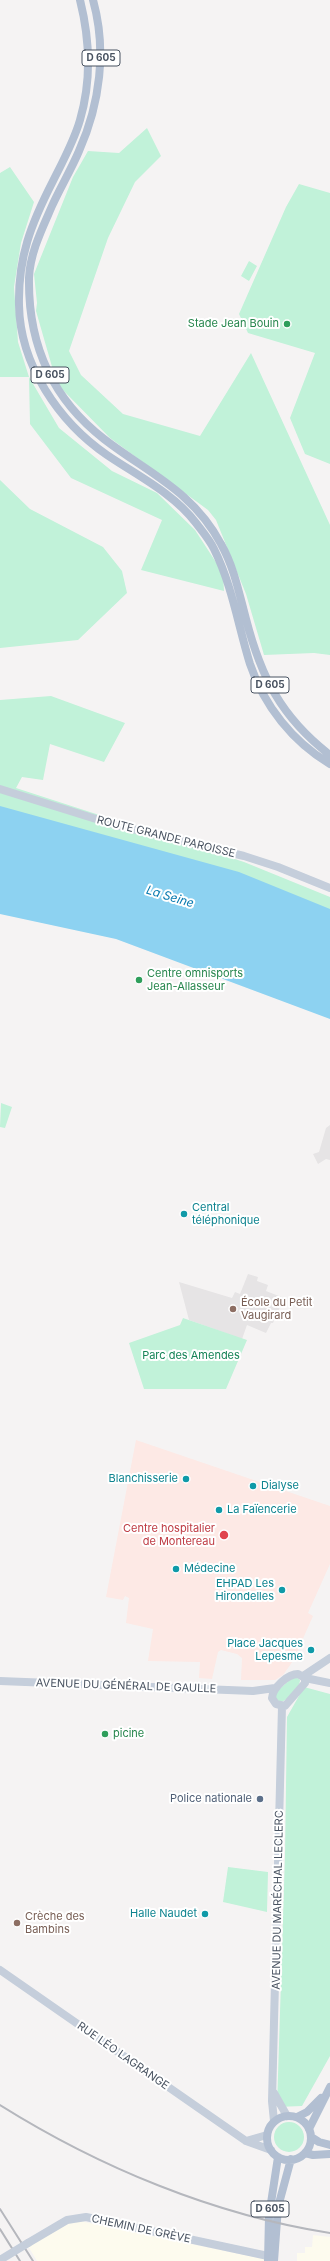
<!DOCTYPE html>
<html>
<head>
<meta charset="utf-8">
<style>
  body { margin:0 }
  canvas { display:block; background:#f5f3f3 }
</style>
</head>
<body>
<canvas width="330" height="2261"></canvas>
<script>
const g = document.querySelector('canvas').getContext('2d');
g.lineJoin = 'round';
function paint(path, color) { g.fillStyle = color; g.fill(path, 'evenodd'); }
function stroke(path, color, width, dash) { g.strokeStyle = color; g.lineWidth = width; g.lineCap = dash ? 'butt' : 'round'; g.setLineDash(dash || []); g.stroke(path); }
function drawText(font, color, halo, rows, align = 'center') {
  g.font = font + ' Inter,sans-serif'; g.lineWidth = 4; g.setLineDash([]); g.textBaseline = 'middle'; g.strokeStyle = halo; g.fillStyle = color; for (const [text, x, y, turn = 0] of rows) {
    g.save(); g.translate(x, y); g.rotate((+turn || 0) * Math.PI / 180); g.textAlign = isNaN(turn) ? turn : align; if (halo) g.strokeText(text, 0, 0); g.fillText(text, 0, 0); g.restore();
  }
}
paint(new Path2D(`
  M75,2220l189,39 1,2h-228l-9,-15z
  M313,2235l17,2v24h-33v-8h8v-6h7z`), '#fdfbee');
paint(new Path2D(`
  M330,1125v35l-4,-1 -8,5 -5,-10 6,-2 7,-24z
  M248,1274l10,3 -1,4 11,4 -2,6 18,7 -11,25h-2l-5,10 -19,-8 -5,14 -53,-19 -10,-38 53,16 3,-6 5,2z`), '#e6e4e5');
paint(new Path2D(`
  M136,1440l194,66v58l-22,49 5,3 -20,45 -10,14 -8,5h-34l1,-22 -5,-4 -16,-4 -3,2 -6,27 -13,-1 1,-16 -52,-1 5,-32 -27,-6 3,-25 -4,-2 -2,4 -17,-3z`), '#fde9e5');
paint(new Path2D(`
  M147,128l14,28 -26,26 -27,56 -39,113 12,24 42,39 77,22 51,-83 79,172v130l-16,-2 -50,2 -18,-61 -30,-74 -8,-10 -98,-72 -53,-54 -21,-73 1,-8 -3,-29 39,-97 15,-26 31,2z
  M10,167l24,35 -13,41 -7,44 4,55 11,35 30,51 53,43 45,22 38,37 28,43 1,18 -83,-21 21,-50 -91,-42 -41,-54 -1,-47h-29v-204z
  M299,184l31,9v271l-25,-10 -15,-36 25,-65 -67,-20 -9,-19 47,-107z
  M249,261l8,5 -8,15 -8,-5z
  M0,480l30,29 73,38 19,24 5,22 -49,47 -78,8z
  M51,696l74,27 -21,39 -54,-18 -7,36 -21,-3 -6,11 228,74 86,35v16l-330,-104v-109z
  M1,1103l11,4 -7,21 -5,-1z
  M183,1318l64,22 -21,49h-82l-15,-46 51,-18z
  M296,1677l4,3c0,8 -13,22 -21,22l-3,-4v-6l15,-13z
  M304,1687l26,7v362l-28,50 -25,1 8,-252 2,-138z
  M228,1867l40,5 -1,40 -44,-10z
  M274 2137a15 15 0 1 1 30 0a15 15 0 1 1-30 0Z`), '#c1f2d9');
paint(new Path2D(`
  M0,806l239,66 91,37v110l-214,-80 -116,-25z`), '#8dd2f1');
stroke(new Path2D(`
  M0,789l112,35 132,32 34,11 52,21
  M298,1674l7,4v5l-20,23 -9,-2 -4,-6c1,-11 16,-24 26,-24z
  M303,1676l27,-18
  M305,1678l25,5
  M0,1681l253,10 22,-3
  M0,1970l246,171 25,9
  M274,2093l13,23
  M274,2121l-2,-20 10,-395
  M246,2141l21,-6
  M28,2243l39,-23 19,-3 182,39`), '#c5cedb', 8);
stroke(new Path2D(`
  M80,0c10,40 12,79 0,120 -6,21 -17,41 -27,61 -22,43 -35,76 -34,124 1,60 40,117 88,150 31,21 66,38 89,68 6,8 13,16 18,26 18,36 24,76 36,115 14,42 43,78 80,100
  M93,0c14,50 7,104 -14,151 -8,19 -19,37 -27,55 -10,23 -22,47 -23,72 -1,65 22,120 75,161 44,34 89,52 117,105 13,23 18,49 25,75 15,58 35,98 84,136
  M267 2138a22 22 0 1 1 44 0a22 22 0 1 1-44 0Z
  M297,2117l10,-5 14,-14
  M309,2129l21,-42
  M311,2137l8,5 11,3
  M305,2153l8,2 17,-1
  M268,2261l1,-45 9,-59
  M274,2261l4,-54 13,-48`), '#b2bfd2', 8);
stroke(new Path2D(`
  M0,2105c99,62 214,110 330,128
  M0,2209l33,52
  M0,2229l20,32`), '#b5b7bd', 2);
stroke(new Path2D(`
  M0,2260l28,-17`), '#c5cedb', 8);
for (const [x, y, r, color] of [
  [287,324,4,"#2e9e5b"],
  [139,980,4,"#2e9e5b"],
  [184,1214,4,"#0f9aa8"],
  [233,1309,4,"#8d6e63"],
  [186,1479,4,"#0f9aa8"],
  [253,1486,4,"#0f9aa8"],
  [219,1510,4,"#0f9aa8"],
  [224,1535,5,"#e0444e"],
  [176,1569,4,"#0f9aa8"],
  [282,1590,4,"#0f9aa8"],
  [311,1650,4,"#0f9aa8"],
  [105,1734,4,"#2e9e5b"],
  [260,1799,4,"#5c6f8a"],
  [205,1914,4,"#0f9aa8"],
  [17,1923,4,"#8d6e63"]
]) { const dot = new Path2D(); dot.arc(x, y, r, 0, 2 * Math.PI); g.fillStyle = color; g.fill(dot); stroke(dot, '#fff', 1.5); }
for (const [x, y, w] of [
  [101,58,38],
  [50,375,38],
  [270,685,38],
  [270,2209,38]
]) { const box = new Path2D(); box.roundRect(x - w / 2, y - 8, w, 16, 3); g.fillStyle = '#fff'; g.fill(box); stroke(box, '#495361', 1); }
drawText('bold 10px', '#495361', null, [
  ["D 605",101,58],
  ["D 605",50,375],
  ["D 605",270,685],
  ["D 605",270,2209]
]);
drawText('11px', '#27864d', '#fff', [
  ["Stade Jean Bouin",279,324,"right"],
  ["Centre omnisports",147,974],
  ["Jean-Allasseur",147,987],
  ["picine",113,1734]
], 'left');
drawText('11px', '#495361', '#fff', [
  ["ROUTE GRANDE PAROISSE",166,837,14],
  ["AVENUE DU GÉNÉRAL DE GAULLE",126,1686,2],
  ["AVENUE DU MARÉCHAL LECLERC",278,1900,-89],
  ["RUE LÉO LAGRANGE",123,2056,35],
  ["CHEMIN DE GRÈVE",141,2229,12]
]);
drawText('11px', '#0d838f', '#fff', [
  ["Central",192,1208],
  ["téléphonique",192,1221],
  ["Blanchisserie",178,1479,"right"],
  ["Dialyse",261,1486],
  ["La Faïencerie",227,1510],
  ["Médecine",184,1569],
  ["EHPAD Les",274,1584,"right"],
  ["Hirondelles",274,1597,"right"],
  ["Place Jacques",303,1644,"right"],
  ["Lepesme",303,1657,"right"],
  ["Halle Naudet",197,1914,"right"]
], 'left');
drawText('11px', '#785e54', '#fff', [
  ["École du Petit",241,1303],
  ["Vaugirard",241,1316],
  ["Crèche des",25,1917],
  ["Bambins",25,1930]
], 'left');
drawText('11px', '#148356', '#fff', [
  ["Parc des Amendes",191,1356]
]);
drawText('11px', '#be3a42', '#fff', [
  ["Centre hospitalier",215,1529],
  ["de Montereau",215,1542]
], 'right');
drawText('11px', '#4e5e75', '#fff', [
  ["Police nationale",252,1799]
], 'right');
drawText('italic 12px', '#077ab0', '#fff', [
  ["La Seine",170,897,17]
]);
</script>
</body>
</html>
